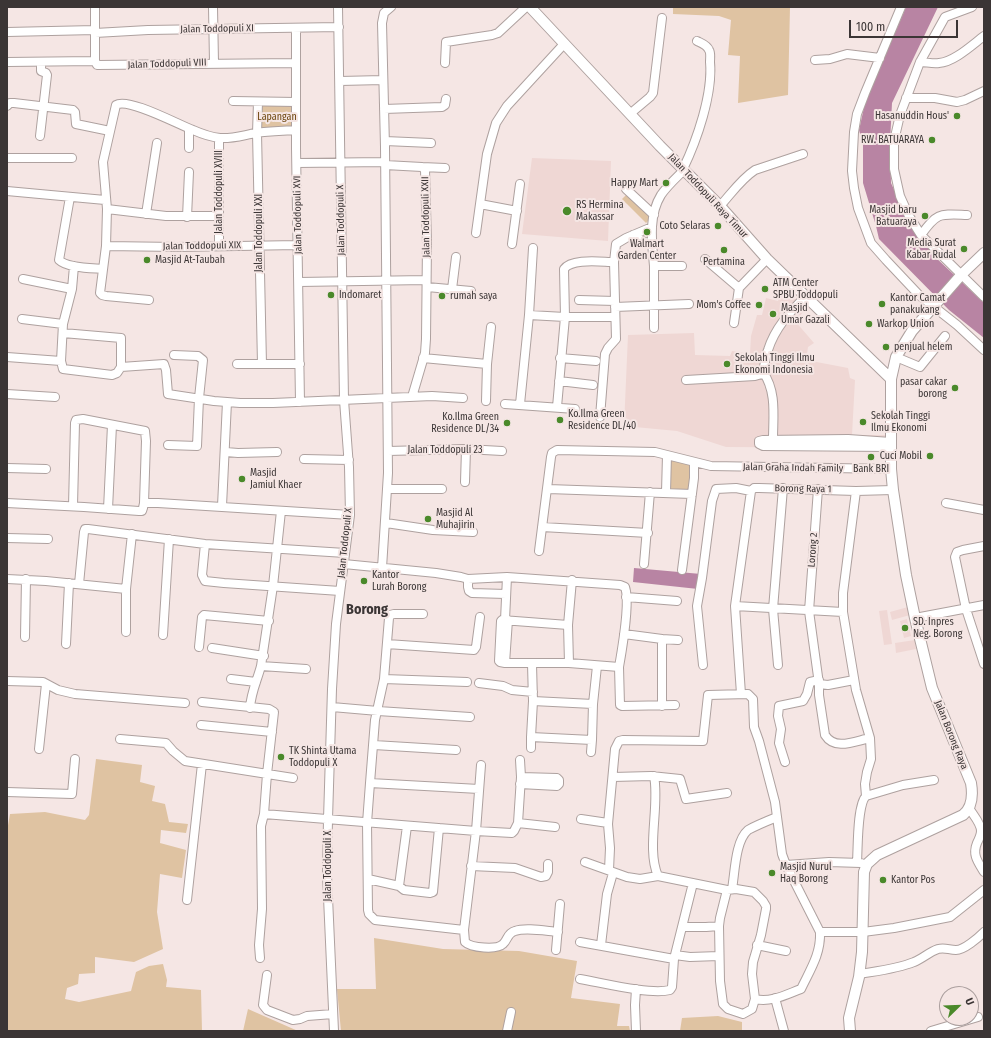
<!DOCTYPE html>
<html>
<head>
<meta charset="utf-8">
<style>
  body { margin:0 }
  #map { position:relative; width:991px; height:1038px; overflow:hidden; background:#f5e6e4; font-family:"Fira Sans Condensed",sans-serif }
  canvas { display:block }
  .frame { position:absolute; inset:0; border:8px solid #3b3535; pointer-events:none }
  .north { position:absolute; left:939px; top:986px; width:40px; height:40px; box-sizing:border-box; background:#f5e6e4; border:1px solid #ab9f9e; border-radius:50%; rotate:67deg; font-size:11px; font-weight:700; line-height:16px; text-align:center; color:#3b3535 }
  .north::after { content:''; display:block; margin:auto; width:14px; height:18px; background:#4a892a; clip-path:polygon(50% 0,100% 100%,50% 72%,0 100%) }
  .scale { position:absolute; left:849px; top:20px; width:109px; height:18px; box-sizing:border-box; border:2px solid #3b3535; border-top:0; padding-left:5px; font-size:12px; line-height:14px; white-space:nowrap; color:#3b3535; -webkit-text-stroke:3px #f5e6e4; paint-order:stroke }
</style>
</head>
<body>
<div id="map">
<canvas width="991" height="1038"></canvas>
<div class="frame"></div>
<div class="north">U</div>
<div class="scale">100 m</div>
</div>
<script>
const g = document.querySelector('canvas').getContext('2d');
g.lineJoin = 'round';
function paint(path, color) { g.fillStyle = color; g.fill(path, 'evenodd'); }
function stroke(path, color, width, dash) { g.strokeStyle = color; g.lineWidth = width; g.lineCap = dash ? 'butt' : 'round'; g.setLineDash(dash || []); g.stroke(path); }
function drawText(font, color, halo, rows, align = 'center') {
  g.font = font + ' "Fira Sans Condensed",sans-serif'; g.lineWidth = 4; g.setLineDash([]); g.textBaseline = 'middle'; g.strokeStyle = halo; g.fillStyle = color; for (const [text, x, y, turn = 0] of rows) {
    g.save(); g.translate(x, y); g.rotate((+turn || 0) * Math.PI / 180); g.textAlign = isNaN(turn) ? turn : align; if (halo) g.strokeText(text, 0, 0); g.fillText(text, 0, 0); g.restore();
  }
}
paint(new Path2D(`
  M532,158l79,3 -3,80 -86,-7z
  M783,287l23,22 -11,12 19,22 -6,4 -2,13 42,8 2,10 5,2 -3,55h33l1,13 -160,-1 -49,-16 -53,-5 4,-91 66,-2 1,22 35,1 2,-5 18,3 1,-18 6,-21h5l4,-17 12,3z
  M908,607l2,8 -18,5 -2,-8z
  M887,610l5,34 -8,1 -5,-34z
  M907,619l4,17 -7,2 -4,-17z
  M915,640l1,9 -20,4 -1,-10z`), '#efd7d4');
paint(new Path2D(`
  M673,7h117l-2,88 -50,8 2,-47 -12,-1 3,-35 -12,-4 -46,-2z
  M262,105h30l1,23 -32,1z
  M628,193l24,24 -6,6 -19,-19 1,-2 -1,2 -5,-5z
  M667,455l27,8 -2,31 -26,-2z
  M96,759l46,6 -2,17 15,4 -3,15 13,3 4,18 19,2 -2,9 -25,-3 -1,13 26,7 -4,28 -22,-4 -3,38 6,37 -29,13 -39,-5v16l-16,1 -1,10 -11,4 -2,11 14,3 52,-11 5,-19 13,-6 14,-2 4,16 -1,7 35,3 1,41h-195v-200l3,-17 35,-2 40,8 4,-5z
  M374,938l69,11 76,2 58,10 -6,37 49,6 -3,22h12l1,5h-289l-4,-42h39z
  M248,1009l50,22h-55z
  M718,1016l24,6v9h-62l2,-13z`), '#dfc3a2');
paint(new Path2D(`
  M906,7h32l-46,96 -2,40 1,40 17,37 25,35 51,48v35l-35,-28 -70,-71 -3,-13 -13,-43v-38l-4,-15 6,-27z
  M634,568l67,6 -3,15 -65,-7z`), '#b884a3');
const minor = new Path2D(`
  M95,7v54l2,4 199,-2
  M213,7l1,56
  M901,7l-36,86 -8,21 -3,18 -2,39 2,17 4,20 13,35 15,17 33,35 38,30 27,25
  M972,7l-27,10 -25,45 -20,53 -6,26v28l6,27 9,20 12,19 63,62
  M296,28v120l4,254
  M7,32l88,-2
  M95,33l53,-3 191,-3
  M815,60l15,-1 17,-5 33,4
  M7,62l88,-1
  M920,62c6,0 13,2 19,1 15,-1 33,-18 45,-27
  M445,63l1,-21 46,-7 6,-2 28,-26
  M340,81l43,-1
  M906,98h29l22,4 8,-2 19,-9
  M233,101l63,1
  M258,102l-1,31 5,231
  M7,106l3,-3h4l59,7 2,2 1,12 34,7
  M384,109l58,-2 3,-2 1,-6
  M631,113l19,-16 3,-4 9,-75
  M40,136l7,-61 -1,-2 -5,-2v-9
  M219,138v108
  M385,141l46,2
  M189,148v-19
  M7,158h65
  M297,163l88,-1
  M385,165l37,2 3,3 2,73 -1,96 -1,14 -13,44
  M422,167l23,1
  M683,169c14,-29 30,-75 27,-107 0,-4 1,-9 -1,-12 -2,-5 -8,-7 -12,-9
  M626,189l28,26
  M7,191l98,9
  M70,197l-11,63c8,8 33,8 44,9
  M480,204l7,-50 9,-31 11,-17 57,-62
  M720,206c11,-12 21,-27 35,-36l48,-16
  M107,209l59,7h53
  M146,214l11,-71
  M187,217l2,-45
  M476,233l4,-29 37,7
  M633,235l11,7 8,1
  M921,235c16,-23 19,-21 46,-20
  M512,244l8,-60
  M106,246l71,1 121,-2
  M705,259l34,29
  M654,266v62
  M682,266h-28c-2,-23 -6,-50 7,-71 6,-9 15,-17 23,-25
  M23,279l49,10
  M299,282l127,-2
  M427,287l44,4
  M452,289l4,-32
  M149,300l-43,-4 -4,-1 -2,-2 6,-47 1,-37 -4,-47 13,-57c12,-8 63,20 77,25 9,4 18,7 27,8 12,1 24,-3 36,-5 14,-2 27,-2 40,-3
  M579,300l36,1
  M615,307l74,-3
  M529,315l36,2h50
  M22,319l41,5
  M734,323l5,-35 28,-29
  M7,357l54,4 2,-37 9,-35 2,-23
  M896,357l24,10 25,-31
  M423,358l64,6
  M560,358l36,3
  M61,361l2,8 49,6 5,-2 4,-6v-29l-58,-5
  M237,364h63
  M121,367l43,-3 2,6 2,24 46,7 26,2h33l159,-7 31,2
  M763,372c14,20 10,44 10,68
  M686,380l69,-4 7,-2c3,-8 3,-17 6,-24 7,-22 21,-37 37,-53
  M559,381l34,4
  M7,394l48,3
  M486,401l1,-37 4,-37
  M505,404l70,5
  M520,404l9,-89 4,-67
  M557,407l8,-90 -1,-48c8,-11 37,-7 50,-7
  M600,417l5,-63 3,-6 8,-9 -2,-77 2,-18 10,-6 26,-11
  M168,445l29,1 2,-48 4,-38 -5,-4 -24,-1
  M891,447l-128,-1 -4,-2v-3l4,-1 85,-1 43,3
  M388,451l78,-2 36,2
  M226,452l12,1 39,-1
  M304,459l45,1
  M7,468l39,1
  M465,482l1,-33
  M388,489h54
  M548,489l144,5
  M818,489l-9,122 10,73v11l6,40c10,16 30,6 45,3
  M856,491l-13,102v19l13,78 14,48 1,21 -4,13 -2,12 1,12c-9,9 -8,52 -9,66
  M666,492l1,-37
  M7,503l77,4 55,4h3l1,-3 1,-5h14l192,12
  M946,503l38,7
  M73,506l2,-83 1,-3 7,-1 62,12 1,10 -2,62
  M222,506l5,-104
  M108,509l4,-84
  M386,523l47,7 40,2
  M542,527l106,6
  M7,538l41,1
  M205,544l-3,31 3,6 19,2 116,8
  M984,546l-21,4 -6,2 -2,5 11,52 18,55
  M539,551l12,-94 1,-4 5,-3 98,2 56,14 180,3
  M344,564l92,9 25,4 7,2 39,-2 113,8 5,2c5,14 -3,63 -6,80l-50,-4h-64l-5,-1 -1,-1 2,-40 1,-1 66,5
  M644,564l6,-72
  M382,568l6,-95 -3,-326 -3,-124 2,-10 7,-6
  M682,570l12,-92v-15
  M7,579l39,2 80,8 6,-55
  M468,579v8l1,4 3,2 34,1
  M79,584l5,-52 1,-3h3l117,15 140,9
  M126,589v43
  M626,597l51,4
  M735,606l108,6
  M423,614h-29l-4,1 -1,3 -5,61 -9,41 -5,63 -3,40 1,87 1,4 6,6 89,10
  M915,618l69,-13
  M505,620l2,-43
  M624,634l38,5v67
  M163,635l6,-96
  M25,637l1,-58
  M662,639l16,1
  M66,644l3,-61
  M387,644l87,6 2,-3 4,-30
  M199,647l3,-30 2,-2 65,6
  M212,648l52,8
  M505,663l3,-43
  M569,663l-1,-38 4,-45
  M532,664l1,37 -2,36 61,3 1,-36 4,-38
  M703,665l-6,-59 5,-28 10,-77 4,-12 20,-1 15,3 3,-3h5l97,3 37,-1
  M778,665l-5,-56 10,-121
  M261,666l12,-80 8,-75
  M619,667l1,38 2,1 53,-1
  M231,679l25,3
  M384,679l83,3
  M7,681l36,1 15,8 17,4 110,9
  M479,683l24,3 9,4 21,2
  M819,684l9,1 26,-5
  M741,694l-6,-88 16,-115
  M533,701l60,3
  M202,702l67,7 5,3 -7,62 -3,40 212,17 36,2 2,-2 4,-8 3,-46 -1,-17
  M332,707l46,4 92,6
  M250,708c1,-16 7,-27 11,-42l45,3
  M201,725l71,7
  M120,739l46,4 7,8 12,10 108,17
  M374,745l82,5
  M531,748v-11
  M39,749l7,-65
  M591,752l1,-12
  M785,762l-6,-19 2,-14 -3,-13 1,-10 24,-5 4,-7 3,-12 9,-2
  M481,765l-5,66 -12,99 1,12c6,6 32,8 38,2 5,-4 4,-11 12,-13 11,-4 31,0 43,1
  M654,776c6,29 -8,73 4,100
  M613,777l38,-1 29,3 6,20 41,-6
  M370,783l109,6
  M520,784l37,2 2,-2v-4l-2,-2 -36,-1
  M7,792l65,2 3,-35
  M866,796l37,-11 31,-5
  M969,808c4,7 12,15 12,23 0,4 -2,8 -4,12 -5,12 1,19 7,29
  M581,819l27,4
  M518,823l37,4
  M585,862l42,15 13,2 18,-3 69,14 9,-1 18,3 9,9 3,5v3l-5,26 -8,27 -1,12 3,25c16,4 32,-5 46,-10 9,-19 20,-35 19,-57l-34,-67 -4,-11 -7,-52 -16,-61 -5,-14 -1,-28 -5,-5 -40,1 -5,46 -80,-1 -4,1 -4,8 -7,75 2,24 -1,22
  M786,865l43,-3 32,1
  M471,866l44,2 26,9 5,-1 2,-4v-8
  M368,879l31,7 8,-60
  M399,886l5,4 26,3 3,-1 6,-64
  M732,889c3,-16 3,-48 16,-59 9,-5 19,-9 29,-13
  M727,890l-7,28 -1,8 1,55 3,23 5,5 15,5 9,-5 3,-10
  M187,900l15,-136
  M682,927h24l13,-1
  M820,932h43l31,-4 56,-11 34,-27
  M580,942l94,17
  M601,945l6,-51 6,-21
  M757,945l29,6
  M556,950l4,-46
  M675,955l15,2 29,-1
  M260,958l-1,-13 3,-36 -1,-83 3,-12
  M859,974c18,-3 38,-5 55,-12 8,-3 15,-10 24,-13 7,-2 11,1 18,1 8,0 22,-12 28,-18
  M267,975l-4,30 4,5 26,10 7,-1 7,-3 26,-2
  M580,979c23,4 70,16 90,11l2,-3 2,-28 19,-76
  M636,989l-1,16 1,26
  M775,998l9,33
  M334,1031l-7,-156 1,-56 4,-130 4,-65 14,-109 -1,-48 -5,-67 -6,-393
  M507,1031l4,-19
  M931,1031l47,-14`);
const major = new Path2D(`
  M530,7l130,139 60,60 47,53 124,120
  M850,1031l-1,-13 10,-41 3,-25 2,-80 3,-8 10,-9 86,-40c10,-8 10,-20 8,-32l-39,-95 -17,-70 -9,-43 -13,-85 -2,-21v-90l5,-22 16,-26 50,-57 22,-21`);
stroke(minor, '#aea19f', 10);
stroke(major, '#aea19f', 12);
stroke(minor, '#fff', 8);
stroke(major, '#fff', 10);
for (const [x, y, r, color] of [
  [957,116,4,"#4a892a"],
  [932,140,4,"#4a892a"],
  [666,183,4,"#4a892a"],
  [567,211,5,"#4a892a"],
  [925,216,4,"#4a892a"],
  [718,226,4,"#4a892a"],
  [647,232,4,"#4a892a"],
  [964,249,4,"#4a892a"],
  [724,250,4,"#4a892a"],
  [147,260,4,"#4a892a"],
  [765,289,4,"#4a892a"],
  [331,295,4,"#4a892a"],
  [442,296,4,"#4a892a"],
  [882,304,4,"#4a892a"],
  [759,305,4,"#4a892a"],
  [773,314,4,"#4a892a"],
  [869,324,4,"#4a892a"],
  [886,347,4,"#4a892a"],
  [727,364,4,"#4a892a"],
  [955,388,4,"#4a892a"],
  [560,420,4,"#4a892a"],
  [863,422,4,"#4a892a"],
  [507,423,4,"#4a892a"],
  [930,456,4,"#4a892a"],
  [871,457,4,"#4a892a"],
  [242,479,4,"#4a892a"],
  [428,519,4,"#4a892a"],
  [364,581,4,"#4a892a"],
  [905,628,4,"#4a892a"],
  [281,757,4,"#4a892a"],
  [772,873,4,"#4a892a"],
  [883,880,4,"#4a892a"]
]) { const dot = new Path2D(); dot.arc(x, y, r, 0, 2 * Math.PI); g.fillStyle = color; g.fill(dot); stroke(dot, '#f5e6e4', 1.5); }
drawText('10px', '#3b3535', '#f5e6e4', [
  ["Jalan Toddopuli XI",217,29,-1],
  ["Jalan Toddopuli VIII",167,64,-2],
  ["Jalan Toddopuli XVIII",219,192,-90],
  ["Jalan Toddopuli Raya Timur",708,196,47],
  ["Jalan Toddopuli XVI",298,215,-91],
  ["Jalan Toddopuli XXII",426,217,-91],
  ["Jalan Toddopuli X",341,220,-91],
  ["Jalan Toddopuli XXI",259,233,-90],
  ["Jalan Toddopuli XIX",202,246,-1],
  ["Jalan Toddopuli 23",445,450],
  ["Jalan Graha Indah Family",793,468,1],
  ["Borong Raya 1",803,489,1],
  ["Jalan Toddopuli X",345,543,-84],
  ["Lorong 2",813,550,-86],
  ["Jalan Borong Raya",951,735,68],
  ["Jalan Toddopuli X",328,866,-90]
]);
drawText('10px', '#3b3535', '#f5e6e4', [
  ["Hasanuddin Hous'",949,116,"right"],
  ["RW. BATUARAYA",924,140,"right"],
  ["Happy Mart",658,183,"right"],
  ["RS Hermina",576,205],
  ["Makassar",576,217],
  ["Masjid baru",917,210,"right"],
  ["Batuaraya",917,222,"right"],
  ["Coto Selaras",710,226,"right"],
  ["Media Surat",956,243,"right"],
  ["Kabar Rudal",956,255,"right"],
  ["Walmart",647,244,"center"],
  ["Garden Center",647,256,"center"],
  ["Masjid At-Taubah",155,260],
  ["Pertamina",724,262,"center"],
  ["ATM Center",773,283],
  ["SPBU Toddopuli",773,295],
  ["Indomaret",339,295],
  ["rumah saya",450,296],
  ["Kantor Camat",890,298],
  ["panakukang",890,310],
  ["Mom's Coffee",751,305,"right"],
  ["Masjid",781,308],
  ["Umar Gazali",781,320],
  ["Warkop Union",877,324],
  ["penjual helem",894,347],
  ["Sekolah Tinggi Ilmu",735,358],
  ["Ekonomi Indonesia",735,370],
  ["pasar cakar",947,382,"right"],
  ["borong",947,394,"right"],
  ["Ko.Ilma Green",568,414],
  ["Residence DL/40",568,426],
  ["Sekolah Tinggi",871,416],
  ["Ilmu Ekonomi",871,428],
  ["Ko.Ilma Green",499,417,"right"],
  ["Residence DL/34",499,429,"right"],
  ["Cuci Mobil",922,456,"right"],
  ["Bank BRI",871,469,"center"],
  ["Masjid",250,473],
  ["Jamiul Khaer",250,485],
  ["Masjid Al",436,513],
  ["Muhajirin",436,525],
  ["Kantor",372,575],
  ["Lurah Borong",372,587],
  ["SD. Inpres",913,622],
  ["Neg. Borong",913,634],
  ["TK Shinta Utama",289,751],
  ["Toddopuli X",289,763],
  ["Masjid Nurul",780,867],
  ["Haq Borong",780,879],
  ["Kantor Pos",891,880]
], 'left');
drawText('10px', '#6c460e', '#f5e6e4', [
  ["Lapangan",277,117]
]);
drawText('bold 14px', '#3b3535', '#f5e6e4', [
  ["Borong",367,610]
]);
</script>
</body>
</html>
